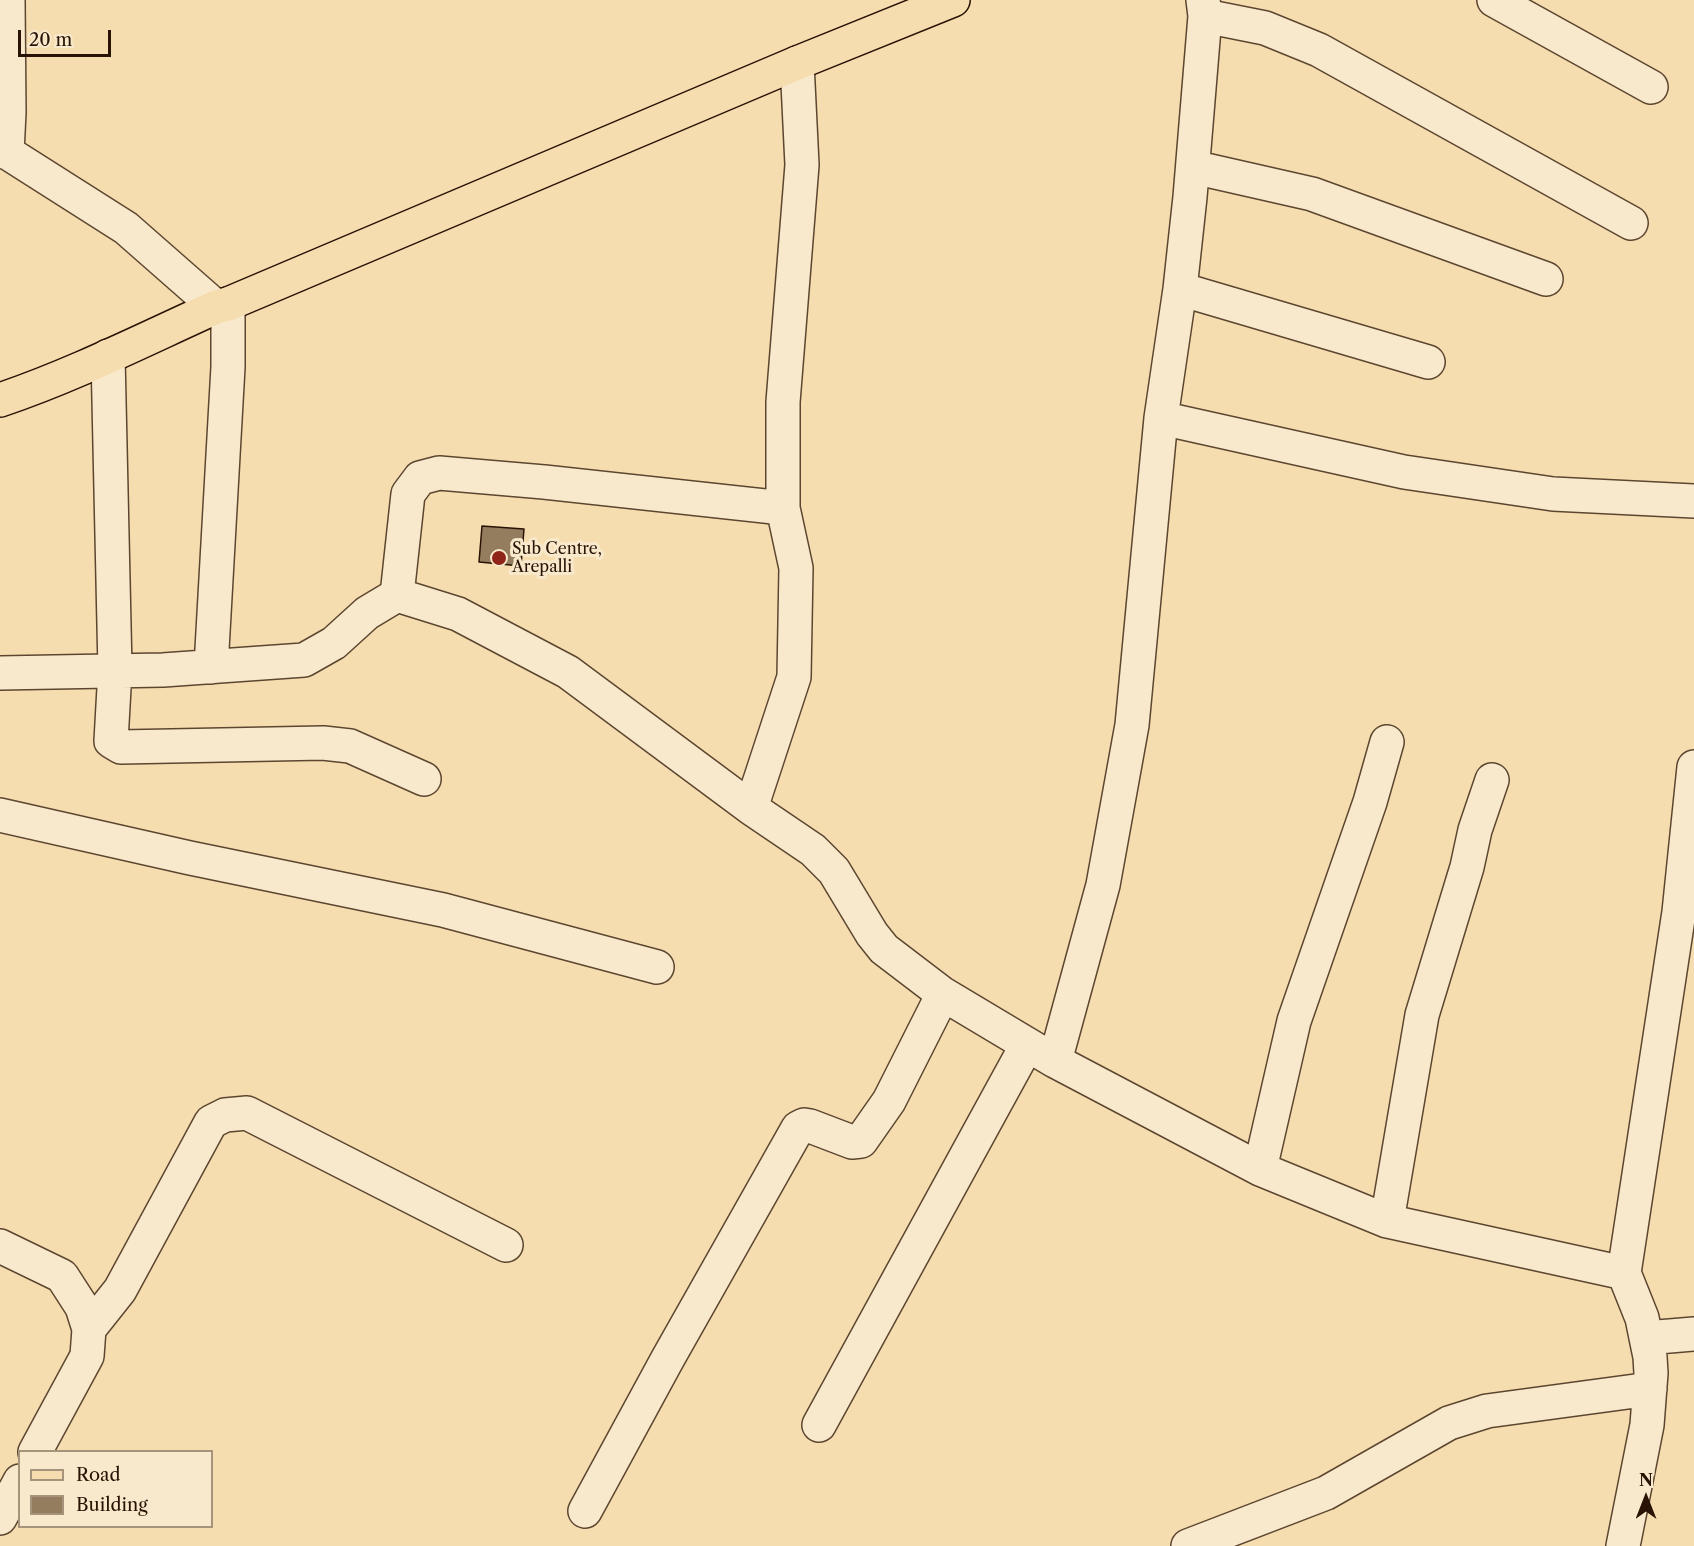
<!DOCTYPE html>
<html>
<head>
<meta charset="utf-8">
<style>
  body { margin:0 }
  #map { position:relative; width:1694px; height:1546px; overflow:hidden; background:#f6ddb0; font-family:"Libre Caslon Text",serif }
  canvas { display:block }
  .legend { position:absolute; left:18px; top:1450px; width:195px; height:78px; box-sizing:border-box; background:#f9e9cc; border:2px solid #a6937c; margin:0; padding:8px 10px; list-style:none; font-size:18px; color:#291305 }
  .legend li { display:flex; align-items:center; gap:12px; height:30px }
  .legend b { width:30px; border:2px solid #a6937c }
  .north { position:absolute; left:1616px; top:1468px; width:60px; height:60px; -webkit-text-stroke:4px #f9e9cc; paint-order:stroke; rotate:0deg; font-size:16px; font-weight:700; line-height:24px; text-align:center; color:#291305 }
  .north::after { content:''; display:block; margin:auto; width:21px; height:27px; background:#291305; clip-path:polygon(50% 0,100% 100%,50% 72%,0 100%) }
  .scale { position:absolute; left:18px; top:30px; width:93px; height:27px; box-sizing:border-box; border:3px solid #291305; border-top:0; padding-left:8px; font-size:18px; line-height:21px; white-space:nowrap; color:#291305; -webkit-text-stroke:4px #f9e9cc; paint-order:stroke }
</style>
</head>
<body>
<div id="map">
<canvas width="1694" height="1546"></canvas>
<ul class="legend">
<li><b style="height:8px;background:#f6ddb0"></b>Road</li>
<li><b style="height:16px;background:#947c5e"></b>Building</li>
</ul>
<div class="north">N</div>
<div class="scale">20 m</div>
</div>
<script>
const g = document.querySelector('canvas').getContext('2d');
g.lineJoin = 'round';
function paint(path, color) { g.fillStyle = color; g.fill(path, 'evenodd'); }
function stroke(path, color, width, dash) { g.strokeStyle = color; g.lineWidth = width; g.lineCap = dash ? 'butt' : 'round'; g.setLineDash(dash || []); g.stroke(path); }
function drawText(font, color, halo, rows, align = 'center') {
  g.font = font + ' "Libre Caslon Text",serif'; g.lineWidth = 6; g.setLineDash([]); g.textBaseline = 'middle'; g.strokeStyle = halo; g.fillStyle = color; for (const [text, x, y, turn = 0] of rows) {
    g.save(); g.translate(x, y); g.rotate((+turn || 0) * Math.PI / 180); g.textAlign = isNaN(turn) ? turn : align; if (halo) g.strokeText(text, 0, 0); g.fillText(text, 0, 0); g.restore();
  }
}
const building = new Path2D(`
  M482,526l42,3 -3,37 -42,-4z`);
paint(building, '#947c5e');
stroke(building, '#291305', 1.5);
const minor = new Path2D(`
  M1494,0l157,87
  M1205,16l60,12 54,22 312,173
  M0,148l126,80 90,79
  M7,153l2,-41 -1,-112
  M1193,167l119,27 234,85
  M1180,289l248,73
  M108,356l7,314 -4,71 10,6 202,-4 27,3 74,33
  M1161,418l243,54 149,22 141,7
  M397,595l11,-101 12,-16 19,-5 105,9 239,26
  M211,667l17,-300v-63
  M0,673l163,-3 141,-10 30,-17 33,-30 30,-18 61,19 110,58 183,136 62,42 21,21 38,63 12,15 59,45 112,67 205,108 127,52 237,52 18,45 8,39 1,16 -4,52 -24,121
  M751,808l43,-131 2,-109 -13,-60v-106l19,-237 -5,-102
  M0,815l190,43 253,52 214,57
  M1055,1061l48,-176 29,-160 29,-307 19,-129 10,-92 15,-181 -2,-16
  M1260,1169l34,-148 76,-219 17,-60
  M1387,1221l35,-206 45,-148 8,-37 17,-50
  M0,1246l62,30 20,31 7,22 -2,27 -52,96
  M1624,1273l55,-361 15,-145
  M89,1329l31,-39 91,-168 14,-7 22,-2 259,132
  M1646,1338l48,-4
  M819,1425l208,-380
  M585,1511l82,-151 131,-232 6,-3 6,1 42,16 9,-1 28,-40 54,-107
  M0,1518l20,-37
  M1188,1546l138,-53 123,-70 38,-12 163,-22`);
const major = new Path2D(`
  M0,400c74,-25 145,-61 216,-93l12,-3 569,-241 156,-63`);
stroke(minor, '#5c4630', 36);
stroke(major, '#291305', 36);
stroke(minor, '#f9e9cc', 33);
stroke(major, '#f6ddb0', 33);
for (const [x, y, r, color] of [
  [499,558,8,"#8f2418"]
]) { const dot = new Path2D(); dot.arc(x, y, r, 0, 2 * Math.PI); g.fillStyle = color; g.fill(dot); stroke(dot, '#f9e9cc', 2); }
drawText('16px', '#291305', '#f9e9cc', [
  ["Sub Centre,",512,549],
  ["Arepalli",512,567]
], 'left');
</script>
</body>
</html>
